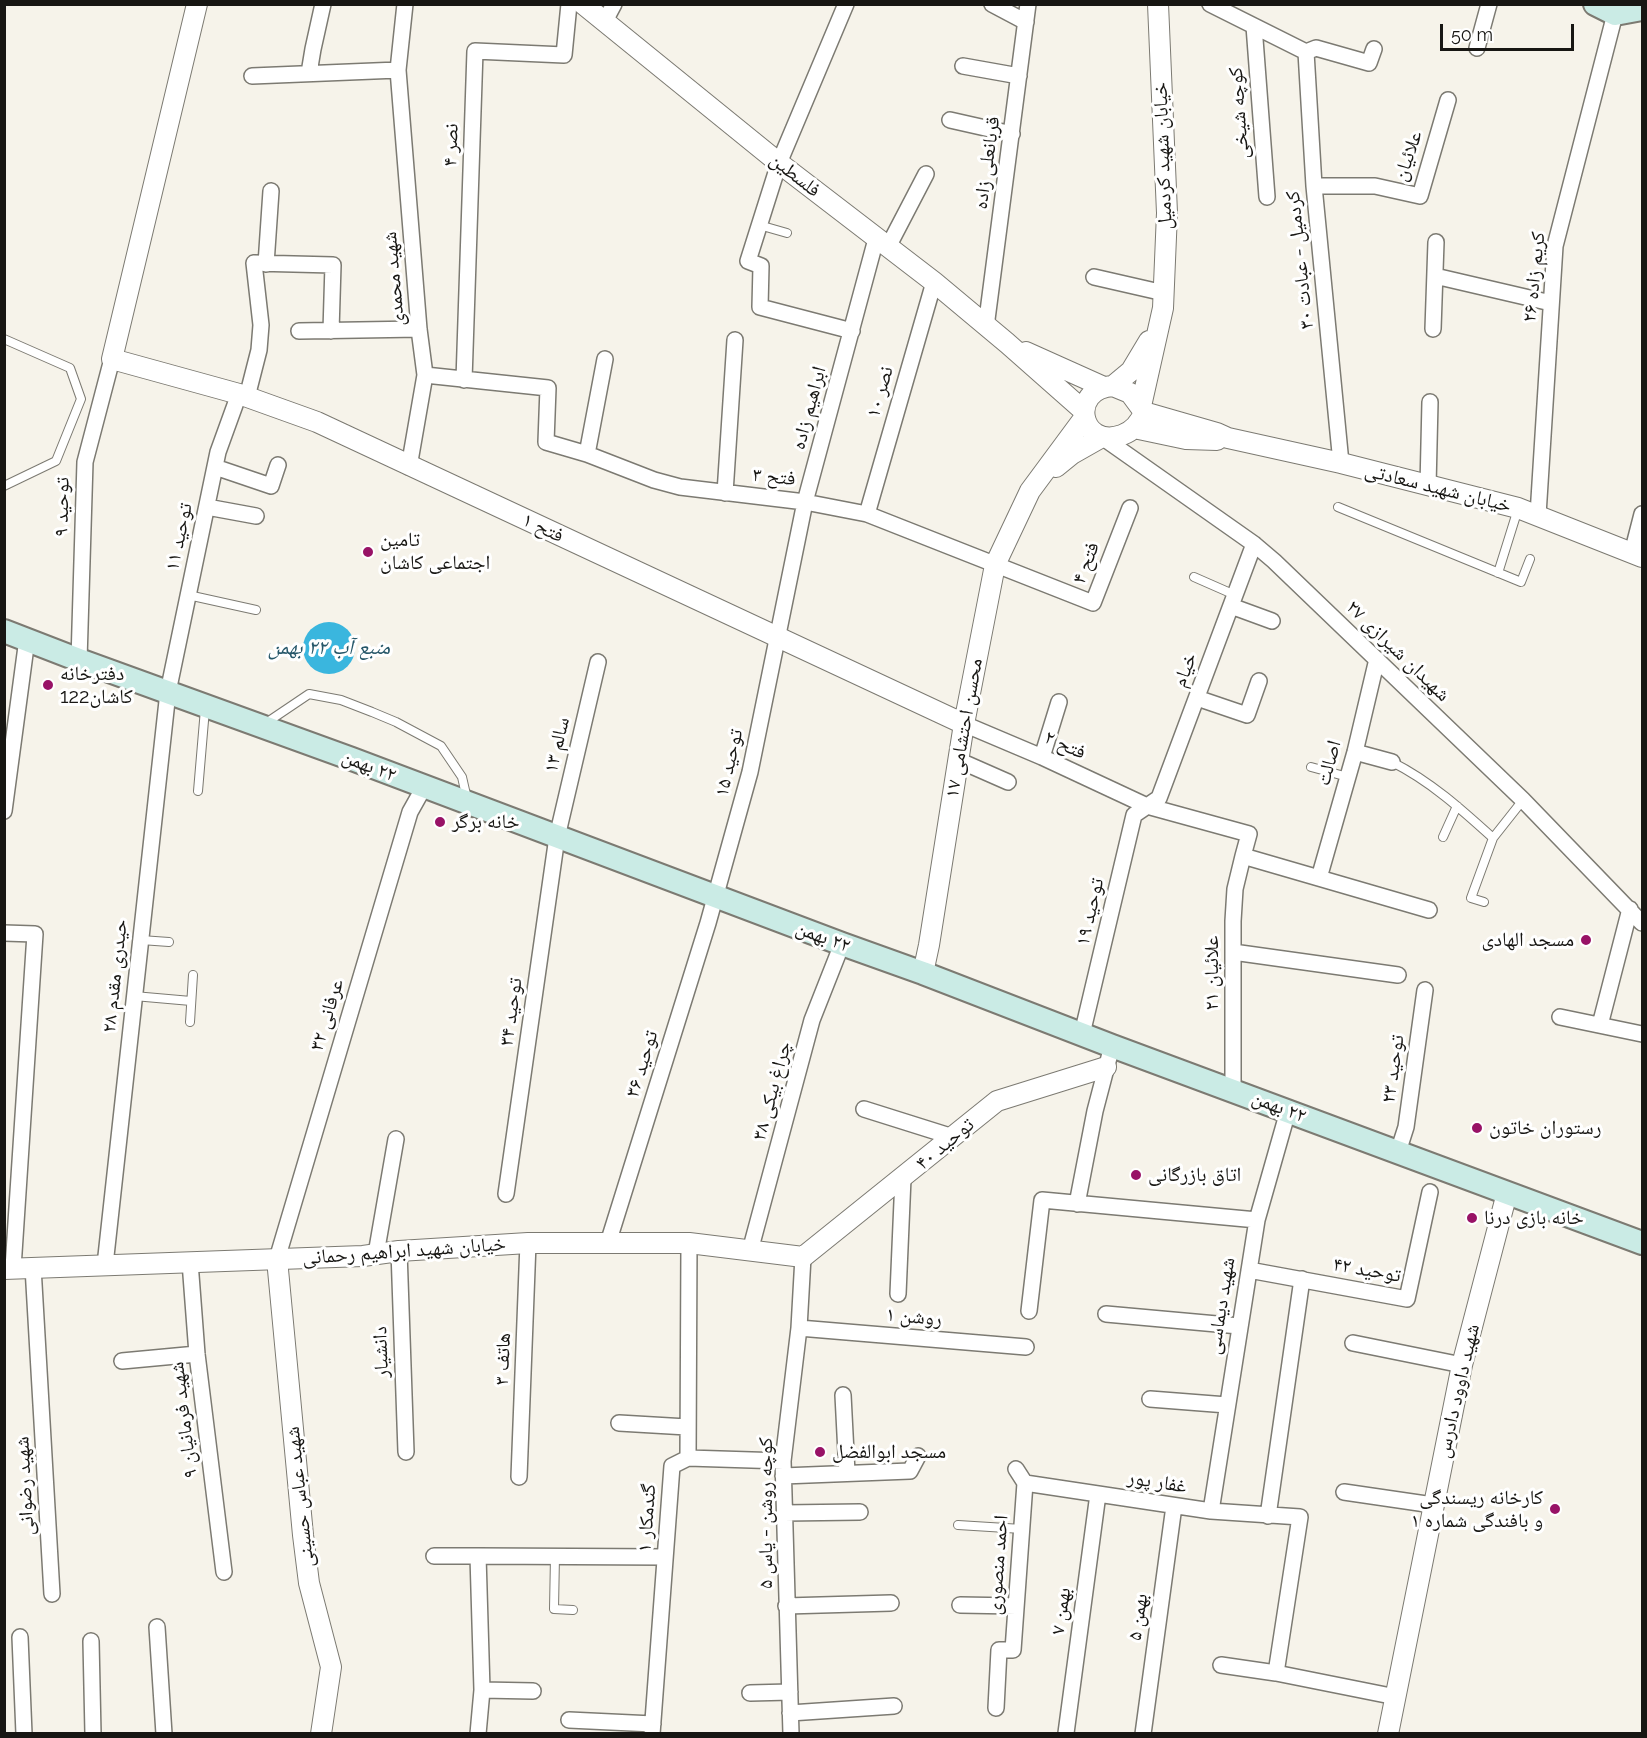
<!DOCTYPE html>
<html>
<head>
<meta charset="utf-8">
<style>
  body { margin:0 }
  #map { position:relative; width:1647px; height:1738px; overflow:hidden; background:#f6f3ea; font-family:Raleway,sans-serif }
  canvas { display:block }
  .frame { position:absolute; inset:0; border:6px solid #171613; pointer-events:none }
  .scale { position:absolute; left:1440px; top:24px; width:134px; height:27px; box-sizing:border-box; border:3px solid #171613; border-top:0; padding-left:8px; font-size:18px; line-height:21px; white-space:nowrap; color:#171613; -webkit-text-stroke:4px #fff; paint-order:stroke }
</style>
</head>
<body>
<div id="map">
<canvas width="1647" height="1738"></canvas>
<div class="frame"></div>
<div class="scale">50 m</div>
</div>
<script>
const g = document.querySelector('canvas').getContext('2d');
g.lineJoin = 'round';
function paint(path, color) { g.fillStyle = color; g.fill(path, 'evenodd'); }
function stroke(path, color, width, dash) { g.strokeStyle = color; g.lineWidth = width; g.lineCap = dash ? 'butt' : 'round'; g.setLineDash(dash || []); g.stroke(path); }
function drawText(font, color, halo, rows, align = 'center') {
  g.font = font + ' Raleway,"Noto Naskh Arabic",sans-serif'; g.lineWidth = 6; g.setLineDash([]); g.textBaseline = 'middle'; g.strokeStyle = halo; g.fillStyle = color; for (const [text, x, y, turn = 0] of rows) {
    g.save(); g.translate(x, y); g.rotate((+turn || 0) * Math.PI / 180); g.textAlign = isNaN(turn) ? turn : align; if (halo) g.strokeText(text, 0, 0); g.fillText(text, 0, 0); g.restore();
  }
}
paint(new Path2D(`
  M303 648a26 26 0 1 1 52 0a26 26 0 1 1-52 0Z`), '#3ab6de');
const service = new Path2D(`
  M759,225l28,8
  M4,339l66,29 11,31 -25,62 -52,25
  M1338,507l183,75 9,-23
  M1498,573l20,-64
  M1194,577l41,18
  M188,595l68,15
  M266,723l43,-29 32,6 31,12 24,10 45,24 21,31 5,22
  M1392,762c38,19 69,47 101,76l30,-38
  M1311,767l37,10
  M198,791l7,-82
  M1443,837l14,-31
  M1484,902l-13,-4 22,-60
  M141,940l28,2
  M134,996l57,5
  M190,1022l3,-47
  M958,1525l64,4
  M555,1556l-1,53 19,1`);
const minor = new Path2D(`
  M846,4l-67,159 -31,98 13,5 -1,41 92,24
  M992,4l34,18
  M1210,4l96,48 10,-4 53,15 5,-14
  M605,21l9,-17
  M1254,26l13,171
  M1477,48l12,-44
  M1306,52l8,134 27,277
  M963,66l56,10
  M398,70l7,-66
  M309,73l4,-24 10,-45
  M252,76l146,-6 21,259 6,46 -16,92
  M950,120l62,14
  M1314,186h61l45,10 28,-96
  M888,247l38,-73
  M266,264l5,-73
  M1435,276l116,27
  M1094,277l70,16
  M986,327l42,-323
  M1433,329l3,-87
  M299,331l120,-2
  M425,375l123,13 -2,54 41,12 67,26 26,7 125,15 62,12 226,89 37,-95
  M464,380l11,-329 89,4 5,-51
  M247,397l12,-47 2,-25 -7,-62 79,2 -2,66
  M1102,437l152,107 20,17 249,239 119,123
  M587,454l18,-95
  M215,467l56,19 7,-21
  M1428,486l2,-84
  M725,493l10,-153
  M207,507l49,9
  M867,514l67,-232
  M1538,515l17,-269 60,-232 -1,-10
  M1632,553l10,-39
  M1231,606l41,15
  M79,660l6,-198 27,-103
  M1197,698l50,17 12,-34
  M964,724l78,33 105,49 102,28 -6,22 186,54
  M1355,752l37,10
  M1042,757l17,-55
  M958,760l50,22
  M4,811l23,-172
  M1319,878l36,-126 22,-93
  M4,933l31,1 -22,334
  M1233,952l165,23
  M1560,1017l82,17
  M1600,1025l30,-116
  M1082,1034l52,-219 25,-17 95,-254
  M1233,1090v-169l2,-32 8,-33
  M864,1109l89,28
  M1398,1152l8,-25 19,-137
  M506,1194l51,-357 41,-175
  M1077,1204l18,-93 17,-65
  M608,1243l100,-320 42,-151 55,-270 71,-263
  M399,1251l7,201
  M750,1251l62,-231 30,-76
  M376,1254l20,-115
  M277,1259l133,-447 14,-25
  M190,1262l7,92 27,218
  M105,1265l63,-573 50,-240 21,-58
  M33,1267l19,327
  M1249,1270l158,29 23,-107
  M898,1294l5,-116
  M1029,1311l13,-111 215,20
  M1106,1314l133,12
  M799,1328l227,19
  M1353,1343l109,22
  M122,1361l75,-7
  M843,1395l4,78
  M1150,1399l77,6
  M619,1423l68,4
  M688,1458l95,3
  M1016,1469l9,14 186,28 89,6 -24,156
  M783,1476l127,-5 8,-15
  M519,1477l9,-234
  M1344,1492l89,13
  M1211,1511l46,-291 31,-109
  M784,1513l76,-1
  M1268,1516l34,-237
  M434,1556h44
  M960,1605l56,1
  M786,1606l105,-3
  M157,1627l7,107
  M20,1637l4,97
  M91,1641l2,93
  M1221,1665l55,8 120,24
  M482,1690l51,1
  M750,1693l40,-1
  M996,1708l3,-58h14l12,-167
  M790,1713l104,-7
  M569,1720l84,4
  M1066,1733l32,-239
  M478,1734l4,-44 -4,-134 187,1
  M652,1734l20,-268 16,-8 1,-215
  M791,1734l-8,-273 16,-133 4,-71
  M1143,1734l31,-228`);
const tertiary = new Path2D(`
  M197,4l-85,355 127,35 78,28 647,302
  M583,4l196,159 155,119 73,61 77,68
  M1026,352l78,35
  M1113,386l17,7 14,19c-4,11 -11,19 -22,23 -42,15 -54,-46 -9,-49z
  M1113,386l18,-15 18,-30
  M1141,406l22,-98 4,-95 -9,-209
  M1144,412l73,21 11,5 113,25 177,45 124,49
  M1134,428l52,11 31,1
  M1056,467l16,-13 30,-17
  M923,973l6,-28 35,-221 31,-159 35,-74 54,-73
  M277,1259l26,276 6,48 22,84 -10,67
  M4,1269l359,-13 36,-5 129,-8h161l114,14 194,-156 109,-34
  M1388,1734l74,-369 45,-172`);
const secondary = new Path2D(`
  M1595,4l20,10 27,-5
  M4,631l75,29 273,99 490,185 81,29 189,73 530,197`);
stroke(service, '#7c7a72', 10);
stroke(minor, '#7c7a72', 18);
stroke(tertiary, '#7c7a72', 22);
stroke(secondary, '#7c7a72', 26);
stroke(service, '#fff', 8);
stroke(minor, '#fff', 15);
stroke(tertiary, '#fff', 20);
stroke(secondary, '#caebe5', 22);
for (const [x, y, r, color] of [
  [368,552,6,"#981266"],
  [48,685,6,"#981266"],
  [440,822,6,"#981266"],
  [1586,940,6,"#981266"],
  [1477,1128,6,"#981266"],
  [1136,1175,6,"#981266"],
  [1472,1218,6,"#981266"],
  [820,1452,6,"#981266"],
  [1555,1509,6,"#981266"]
]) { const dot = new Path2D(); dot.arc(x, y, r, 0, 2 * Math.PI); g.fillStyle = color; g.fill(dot); stroke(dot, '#fff', 2); }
drawText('20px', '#171613', '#fff', [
  ["کوچه شیخی",1239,113,-94],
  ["نصر ۴",451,145,-88],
  ["خیابان شهید کردمیل",1163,156,-92],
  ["علائیان",1408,156,-71],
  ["قربانعلی زاده",987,163,-82],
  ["فلسطین",795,175,38],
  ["کردمیل - عبادت ۳۰",1300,260,-96],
  ["کریم زاده ۲۶",1534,277,-84],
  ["شهید محمدی",394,279,-95],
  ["نصر ۱۰",880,392,-74],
  ["ابراهیم زاده",809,408,-75],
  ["فتح ۳",774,477,6],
  ["خیابان شهید سعادتی",1438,488,14],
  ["توحید ۹",62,507,-89],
  ["فتح ۱",543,528,25],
  ["توحید ۱۱",179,537,-78],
  ["فتح ۴",1086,563,-69],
  ["شهیدان شیرازی ۲۷",1398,651,44],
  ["خیام",1185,670,-69],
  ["محسن احتشامی ۱۷",964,728,-80],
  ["سالم ۱۳",557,745,-77],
  ["فتح ۲",1065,745,24],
  ["توحید ۱۵",729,763,-77],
  ["اصالت",1329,763,-75],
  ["٢٢ بهمن",369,766,21],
  ["توحید ۱۹",1090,912,-77],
  ["٢٢ بهمن",823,937,20],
  ["علائیان ۲۱",1212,973,-90],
  ["حیدری مقدم ۲۸",115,976,-84],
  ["توحید ۳۴",511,1012,-82],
  ["عرفانی ۳۲",327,1015,-73],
  ["توحید ۳۶",642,1064,-73],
  ["توحید ۲۳",1393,1069,-82],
  ["چراغ بیکی ۳۸",772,1091,-75],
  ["٢٢ بهمن",1279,1107,21],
  ["توحید ۴۰",945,1144,-40],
  ["خیابان شهید ابراهیم رحمانی",404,1251,-4],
  ["توحید ۴۲",1367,1270,10],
  ["شهید دیماسی",1221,1306,-81],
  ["روشن ۱",914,1317,5],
  ["دانشیار",381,1352,-92],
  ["هاتف ۳",503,1359,-88],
  ["شهید داوود دادرس",1458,1391,-77],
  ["شهید فرمانیان ۹",184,1420,-97],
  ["غفار پور",1157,1482,9],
  ["شهید رضوانی",25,1486,-93],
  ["شهید عباس حسینی",300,1497,-96],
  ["کوچه روشن - یاس ۵",766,1513,-90],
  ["گندمکار ۱",647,1518,-86],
  ["احمد منصوری",998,1565,-86],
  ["بهمن ۷",1061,1611,-82],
  ["بهمن ۵",1138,1617,-82]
]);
drawText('20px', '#171613', '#fff', [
  ["تامین",380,540],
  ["اجتماعی کاشان",380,563],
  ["دفترخانه",60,674],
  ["122کاشان",60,697],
  ["خانه برگر",452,822],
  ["مسجد الهادی",1574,940,"right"],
  ["رستوران خاتون",1489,1128],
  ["اتاق بازرگانی",1148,1175],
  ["خانه بازی درنا",1484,1218],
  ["مسجد ابوالفضل",832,1452],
  ["کارخانه ریسندگی",1543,1498,"right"],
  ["و بافندگی شماره ۱",1543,1521,"right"]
], 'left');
drawText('italic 21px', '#265769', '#fff', [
  ["منبع آب ۲۲ بهمن",329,648]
]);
</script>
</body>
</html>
